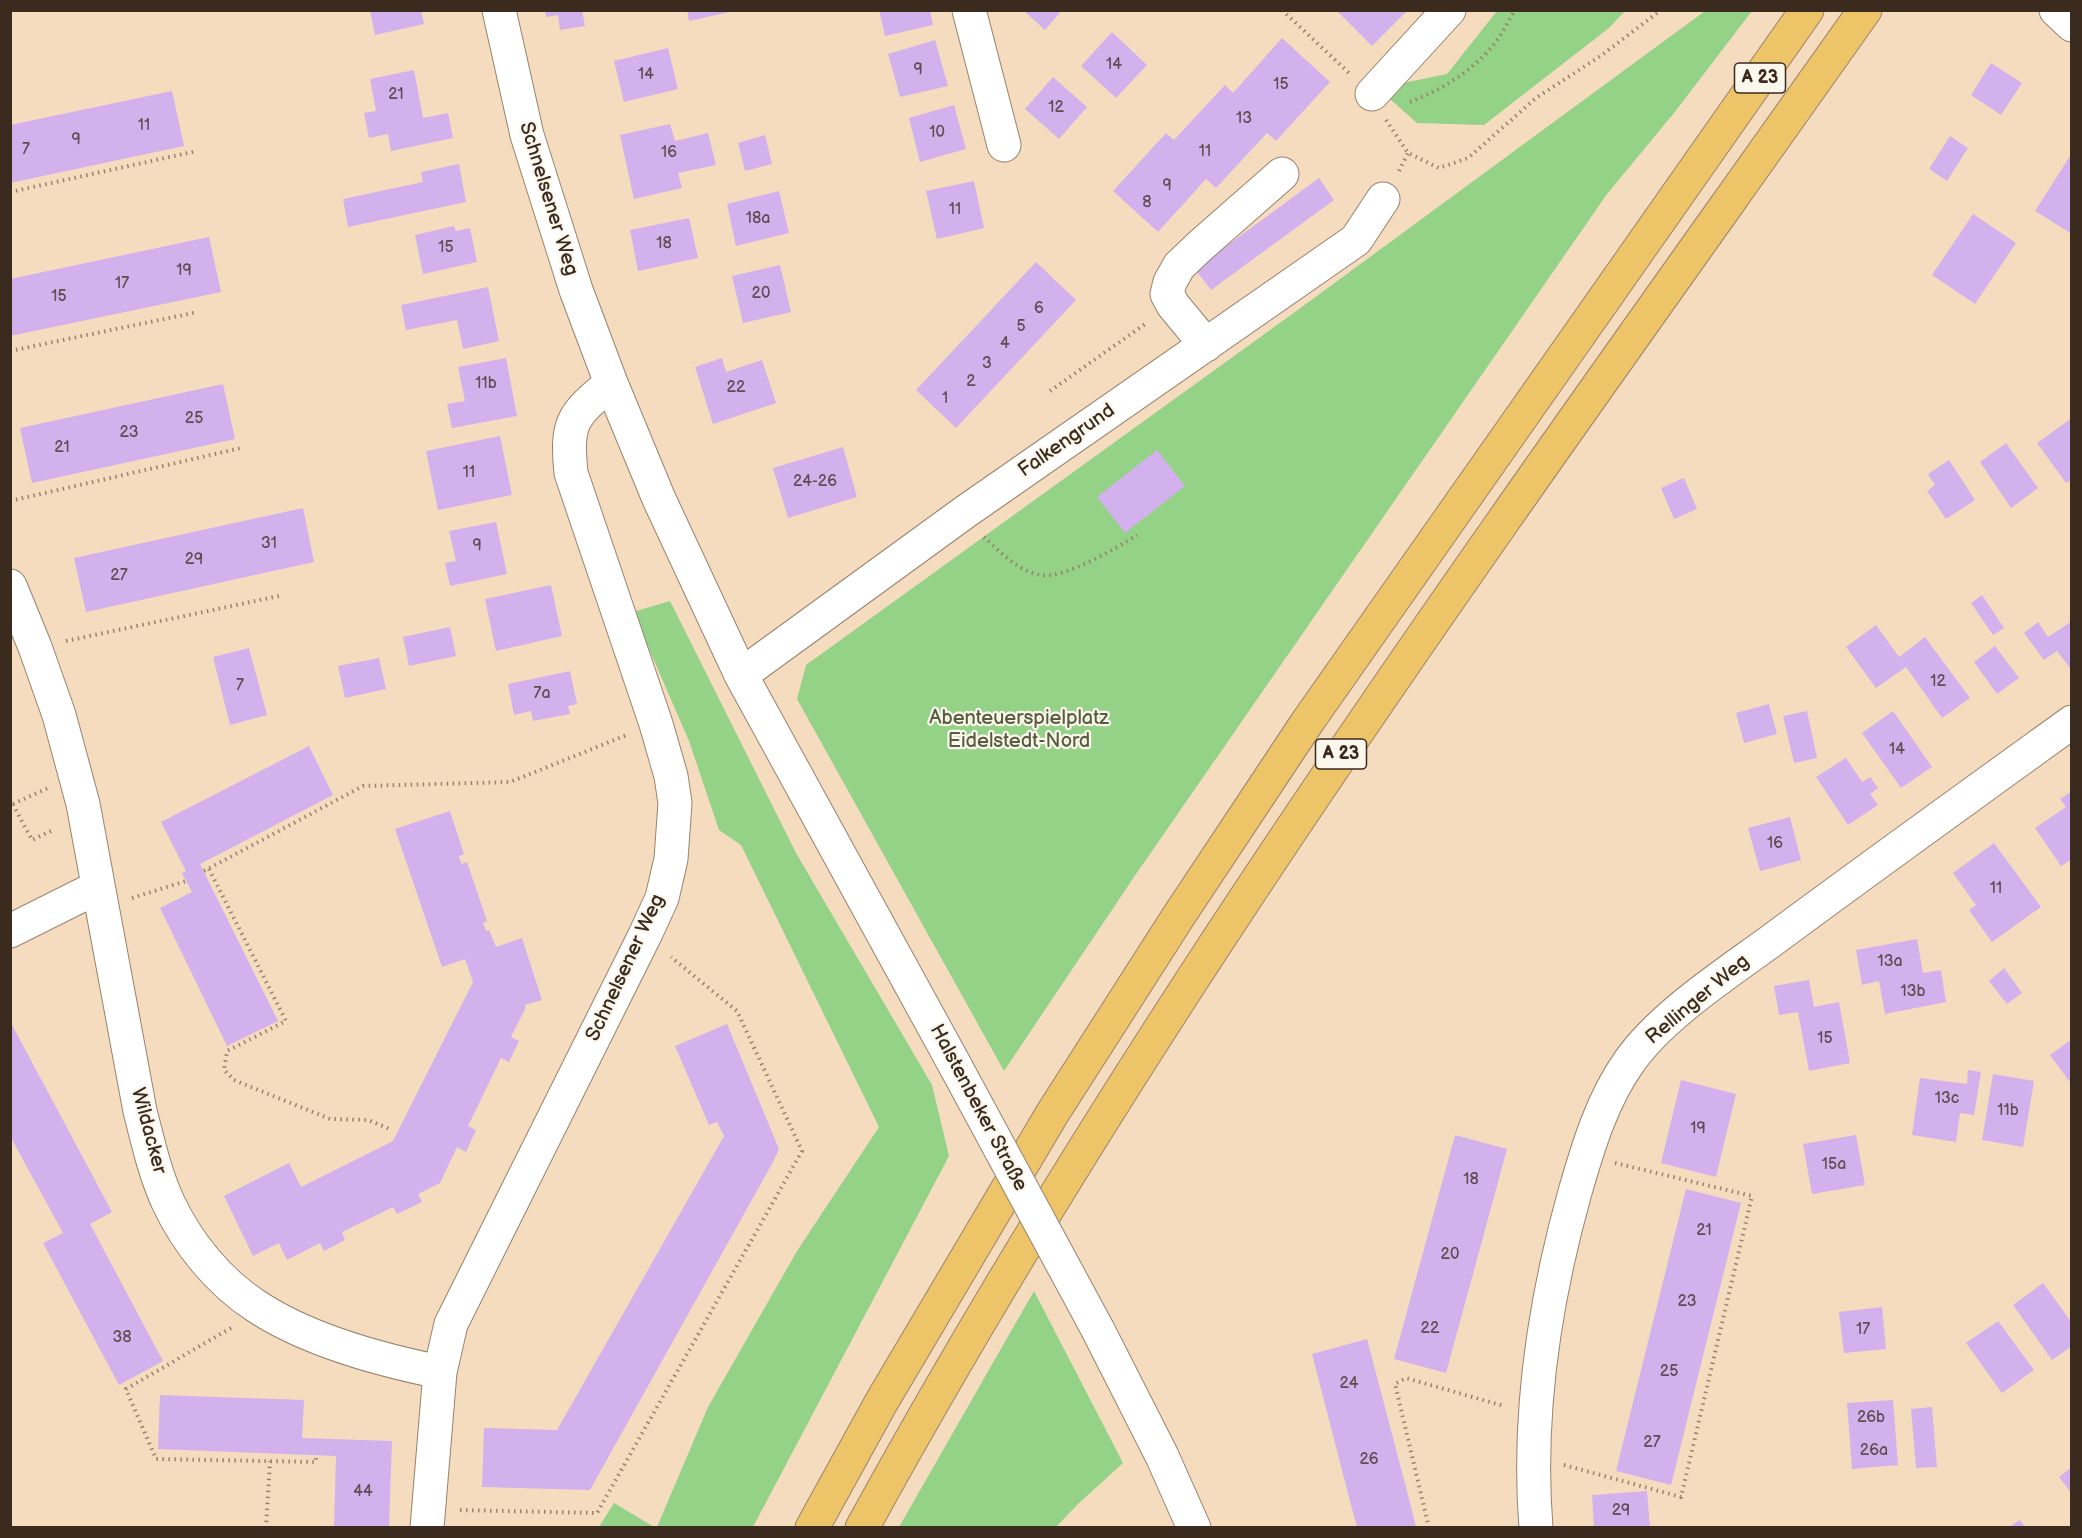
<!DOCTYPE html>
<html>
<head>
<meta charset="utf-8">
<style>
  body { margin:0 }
  #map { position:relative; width:2082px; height:1538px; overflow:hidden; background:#f5dcbf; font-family:"Balsamiq Sans",sans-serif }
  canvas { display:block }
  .frame { position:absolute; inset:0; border:12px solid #3b2a1e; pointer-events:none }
</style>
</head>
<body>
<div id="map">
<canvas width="2082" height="1538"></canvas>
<div class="frame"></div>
</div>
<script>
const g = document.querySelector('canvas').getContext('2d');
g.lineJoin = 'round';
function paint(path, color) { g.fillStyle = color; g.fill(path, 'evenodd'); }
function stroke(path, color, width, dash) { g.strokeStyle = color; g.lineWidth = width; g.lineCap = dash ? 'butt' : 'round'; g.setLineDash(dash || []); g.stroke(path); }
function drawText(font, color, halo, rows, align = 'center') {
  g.font = font + ' "Balsamiq Sans",sans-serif'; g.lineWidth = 4.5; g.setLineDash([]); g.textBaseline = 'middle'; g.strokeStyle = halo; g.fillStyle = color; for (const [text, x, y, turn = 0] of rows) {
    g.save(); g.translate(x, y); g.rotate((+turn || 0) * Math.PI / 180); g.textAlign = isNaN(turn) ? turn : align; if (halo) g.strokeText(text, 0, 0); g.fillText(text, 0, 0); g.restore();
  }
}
paint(new Path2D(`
  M1497,11h128l-16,17 -125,97 -67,-2 -36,-32 22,-8 44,-9z
  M1705,11h47l-78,102 -67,81 -473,683 -130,194 -207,-372 9,-34 489,-353z
  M670,601l126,252 136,232 17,71 -196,371h-96l51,-120 89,-156 82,-124 -138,-282 -22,-15 -30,-89 -56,-129z
  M1034,1291l89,172 -45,41 -22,23h-157z
  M614,1503l40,24h-55z`), '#94d288');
paint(new Path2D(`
  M370,10h51l3,14 -49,11z
  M545,10h37l3,16 -25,4 -2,-15 -12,2z
  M687,10h47v1l-45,10z
  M879,10h51l3,15 -48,11z
  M1023,10h39l-17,20z
  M1336,10h72l-36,36z
  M1112,32l35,33 -31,33 -35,-32z
  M1282,38l48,44 -54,59 -9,-8 -51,55 -10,-9 -48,53 -45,-41 53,-58 8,7 51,-55 8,8z
  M935,40l13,46 -48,11 -12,-43z
  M668,48l10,41 -54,13 -10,-41z
  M1991,63l31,20 -21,32 -30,-20z
  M414,70l9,48 25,-5 5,25 -62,13 -3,-17 -19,4 -5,-25 12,-2 -6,-32z
  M1053,77l34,30 -28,32 -34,-30z
  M172,91l12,55 -174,37v-58z
  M954,105l12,44 -46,13 -11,-44z
  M670,124l5,17 33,-8 8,32 -38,8 4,15 -48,11 -14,-64z
  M765,135l7,29 -27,7 -7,-28z
  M1950,136l18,12 -21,33 -18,-12z
  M2072,153v81l-37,-23z
  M459,164l7,38 -118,25 -5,-28 80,-17 -2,-10z
  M1319,178l15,22 -123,90 -16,-21z
  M974,181l10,47 -47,11 -11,-48z
  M779,191l10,42 -53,13 -9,-42z
  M1973,214l43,29 -41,61 -43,-29z
  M689,218l9,40 -60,13 -8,-41z
  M454,226l2,5 14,-3 7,34 -54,12 -8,-39z
  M209,237l12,55 -211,44v-57z
  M1036,262l40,38 -120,128 -40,-38z
  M780,265l11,47 -48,11 -11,-47z
  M488,287l11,54 -36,8 -6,-29 -51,10 -5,-25z
  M506,358l11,58 -65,12 -5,-24 18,-3 -7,-34z
  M722,358l4,14 36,-12 14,43 -63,21 -18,-57z
  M223,384l12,55 -203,44 -12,-55z
  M2072,418v61l-6,4 -29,-40z
  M500,436l12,59 -74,15 -12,-59z
  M2006,443l32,45 -27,20 -31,-46z
  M843,447l14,50 -69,21 -15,-50z
  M1157,450l28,36 -60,47 -28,-36z
  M1949,460l26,40 -29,19 -19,-28 8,-6 -7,-11z
  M1684,478l13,31 -23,10 -13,-31z
  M303,508l11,54 -228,50 -12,-54z
  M496,522l11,52 -57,12 -5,-23 11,-2 -7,-30z
  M551,585l11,51 -66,15 -11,-52z
  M1982,595l22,33 -11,7 -22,-32z
  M2072,621v46l-2,1 -13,-17 -13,9 -20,-27 14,-11 10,15z
  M1876,625l23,32 26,-20 45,61 -28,20 -36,-51 -30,21 -30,-41z
  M450,627l6,29 -47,10 -6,-29z
  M1995,646l24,32 -22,16 -23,-32z
  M249,648l18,67 -37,10 -17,-68z
  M379,658l7,31 -41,9 -7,-32z
  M570,671l7,33 -9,2 2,8 -37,7 -2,-10 -17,4 -6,-31z
  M1769,704l8,30 -33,9 -8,-30z
  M1807,711l10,47 -23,5 -11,-47z
  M1893,711l39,56 -31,21 -39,-55z
  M309,746l24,49 -133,69 78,157 -51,25 -67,-138 32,-16 -10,-19 4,-2 -25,-49z
  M1846,758l16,24 8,-5 8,11 -8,6 8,11 -30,20 -32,-48z
  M2072,791v68l-11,7 -26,-38 31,-21 -6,-8z
  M450,811l14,43 -5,2 1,4 2,4 5,-2 20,59 -4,2 3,8 3,-1 7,17 26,-9 20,62 -17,5v4l-14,28 8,4 -10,21 -8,-4 -33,68 8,4 -10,22 -9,-5 -17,36 -22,11 4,8 -25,12 -4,-7 -51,25 3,8 -21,11 -4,-8 -33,17 -8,-17 -26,13 -29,-60 65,-33 12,24 92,-46 80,-159 -8,-23 -23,8 -47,-138z
  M1790,817l11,43 -41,11 -12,-43z
  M1994,843l47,64 -49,35 -23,-32 7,-5 -23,-32z
  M1917,939l6,34 18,-3 5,32 -61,12 -6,-33 -17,4 -6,-35z
  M2004,968l18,25 -15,11 -18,-23z
  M1809,980l5,27 25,-5 11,61 -41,8 -11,-59 -19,3 -5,-29z
  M10,1021l102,191 -22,12 73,137 -44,24 -76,-142 20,-10 -53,-97z
  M727,1024l52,125 -6,13 -183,328 -108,-3 2,-59 73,2 167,-294 -7,-14 -8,3 -34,-79z
  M2072,1039v46l-22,-30z
  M1968,1070l13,2 -7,43 -14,-2 -4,29 -44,-7 8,-57 47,6z
  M1993,1074l41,7 -11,66 -41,-7z
  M1681,1080l55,14 -20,83 -55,-14z
  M1455,1135l52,14 -61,224 -52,-14z
  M1856,1135l9,50 -53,9 -9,-50z
  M1686,1189l55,14 -70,282 -55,-14z
  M2043,1283l29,40v23l-20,14 -39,-55z
  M1882,1307l4,42 -42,4 -5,-41z
  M1998,1321l36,49 -32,23 -36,-50z
  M1367,1339l40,152 9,36h-59l-6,-22 -39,-151z
  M160,1395l144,5 -2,38 90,3 -3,86h-55l2,-71 -178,-7z
  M1893,1400l5,65 -46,4 -5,-66z
  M1932,1407l5,60 -21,1 -5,-59z
  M2072,1467v27l-13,-17z
  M1647,1491l3,36h-56l-2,-32z
  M2020,1520l5,7h-16z`), '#d3b1ed');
const minor = new Path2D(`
  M499,10l28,125 49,155 35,93 48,116 82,176 216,394
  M969,10l35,135
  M2056,10l16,15
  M1372,94l77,-84
  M1206,345l-33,-40 -6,-11 3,-12 9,-16 21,-20 82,-72
  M10,586l25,61 24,68 24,89 57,307c8,31 15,63 28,91 19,41 51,80 88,104 51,34 125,54 184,66
  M741,675l224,-163 391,-272 27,-41
  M10,931l88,-44
  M1098,1330l64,126 32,72
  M427,1528l13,-156 11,-48 194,-389 17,-37 9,-39 4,-56 -4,-27 -15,-52 -85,-251c-5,-52 1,-57 40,-90
  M1536,1528c-9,-112 9,-229 39,-336 13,-45 27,-92 54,-130 32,-46 97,-88 142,-121 100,-74 200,-146 301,-219`);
const highway = new Path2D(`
  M812,1528l70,-127 170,-287 126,-197 130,-196 499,-711
  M862,1528c292,-533 653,-1023 1003,-1518`);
stroke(minor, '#98836e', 35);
stroke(highway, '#98836e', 35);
stroke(new Path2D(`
  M1282,10l67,63
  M1410,102c35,-14 65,-32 88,-63 6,-9 11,-19 17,-29
  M1386,120l22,33 31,15 29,-10 68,-60 66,-43 59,-45
  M1399,171l9,-18
  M10,192l187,-41
  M10,351l188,-39
  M1050,391l98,-69
  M10,501l231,-53
  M984,537c15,14 35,35 57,38 23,4 76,-27 96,-40
  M66,641l213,-45
  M10,799l22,41 23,-11
  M13,804l35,-16
  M209,869l77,152 -59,30 -3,19 10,10 96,39 38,1 22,9
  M204,871l159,-85 147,-4 117,-47
  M132,898l54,-17
  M231,1328l-105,61 30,70 160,3v-7
  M1564,1465l117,32 71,-301 -137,-33
  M460,1510l137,3 205,-362 -65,-140 -66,-54
  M266,1528l4,-67
  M1429,1528l-34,-144 11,-6 98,28`), '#98836e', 4, [1.5, 4.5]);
stroke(minor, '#fff', 33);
stroke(highway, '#eec469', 33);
const minorBridge = new Path2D(`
  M957,1069l141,261`);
stroke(minorBridge, '#98836e', 35, []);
stroke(minorBridge, '#fff', 33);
drawText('16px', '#614c52', null, [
  ["14",1114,65],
  ["9",918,70],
  ["14",646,75],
  ["15",1281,85],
  ["21",396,95],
  ["12",1056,108],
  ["13",1244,119],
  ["11",144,126],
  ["10",937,133],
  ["9",76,140],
  ["7",26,150],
  ["11",1205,152],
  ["16",669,153],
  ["9",1167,186],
  ["8",1147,203],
  ["11",955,210],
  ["18a",758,219],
  ["18",664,244],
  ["15",446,248],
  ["19",184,271],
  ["17",122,284],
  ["20",761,294],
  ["15",59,297],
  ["6",1039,309],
  ["5",1021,327],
  ["4",1005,344],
  ["3",987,364],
  ["2",971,382],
  ["11b",486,384],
  ["22",736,388],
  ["1",945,399],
  ["25",194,419],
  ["23",129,433],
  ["21",62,448],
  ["11",469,473],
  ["24-26",815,482],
  ["31",269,544],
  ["9",477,546],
  ["29",194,560],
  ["27",119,576],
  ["12",1938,682],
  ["7",240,686],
  ["7a",542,694],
  ["14",1897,750],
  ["16",1775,844],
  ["11",1996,889],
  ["13a",1890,962],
  ["13b",1913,992],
  ["15",1825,1039],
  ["13c",1947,1099],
  ["11b",2008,1111],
  ["19",1698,1129],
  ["15a",1834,1165],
  ["18",1471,1180],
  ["21",1704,1231],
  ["20",1450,1255],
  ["23",1687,1302],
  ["22",1430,1329],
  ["17",1863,1330],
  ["38",122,1338],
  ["25",1669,1372],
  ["24",1349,1384],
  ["26b",1871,1418],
  ["27",1652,1443],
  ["26a",1874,1451],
  ["26",1369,1460],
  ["44",363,1492],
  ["29",1621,1511]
]);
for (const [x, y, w] of [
  [1760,78,51],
  [1341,754,51]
]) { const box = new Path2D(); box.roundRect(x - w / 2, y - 15, w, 30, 4.5); g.fillStyle = '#fbf7ec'; g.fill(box); stroke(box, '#3b2a1e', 1.5); }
drawText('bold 18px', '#3b2a1e', null, [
  ["A 23",1760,78],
  ["A 23",1341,754]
]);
drawText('20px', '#3b2a1e', '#fbf7ec', [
  ["Schnelsener Weg",548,199,73],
  ["Falkengrund",1067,441,-35],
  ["Schnelsener Weg",626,968,-65],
  ["Rellinger Weg",1698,1000,-40],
  ["Halstenbeker Straße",978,1108,62],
  ["Wildacker",148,1131,75]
]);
drawText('20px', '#565c3e', '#fbf7ec', [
  ["Abenteuerspielplatz",1019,719],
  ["Eidelstedt-Nord",1019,742]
]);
</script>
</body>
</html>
